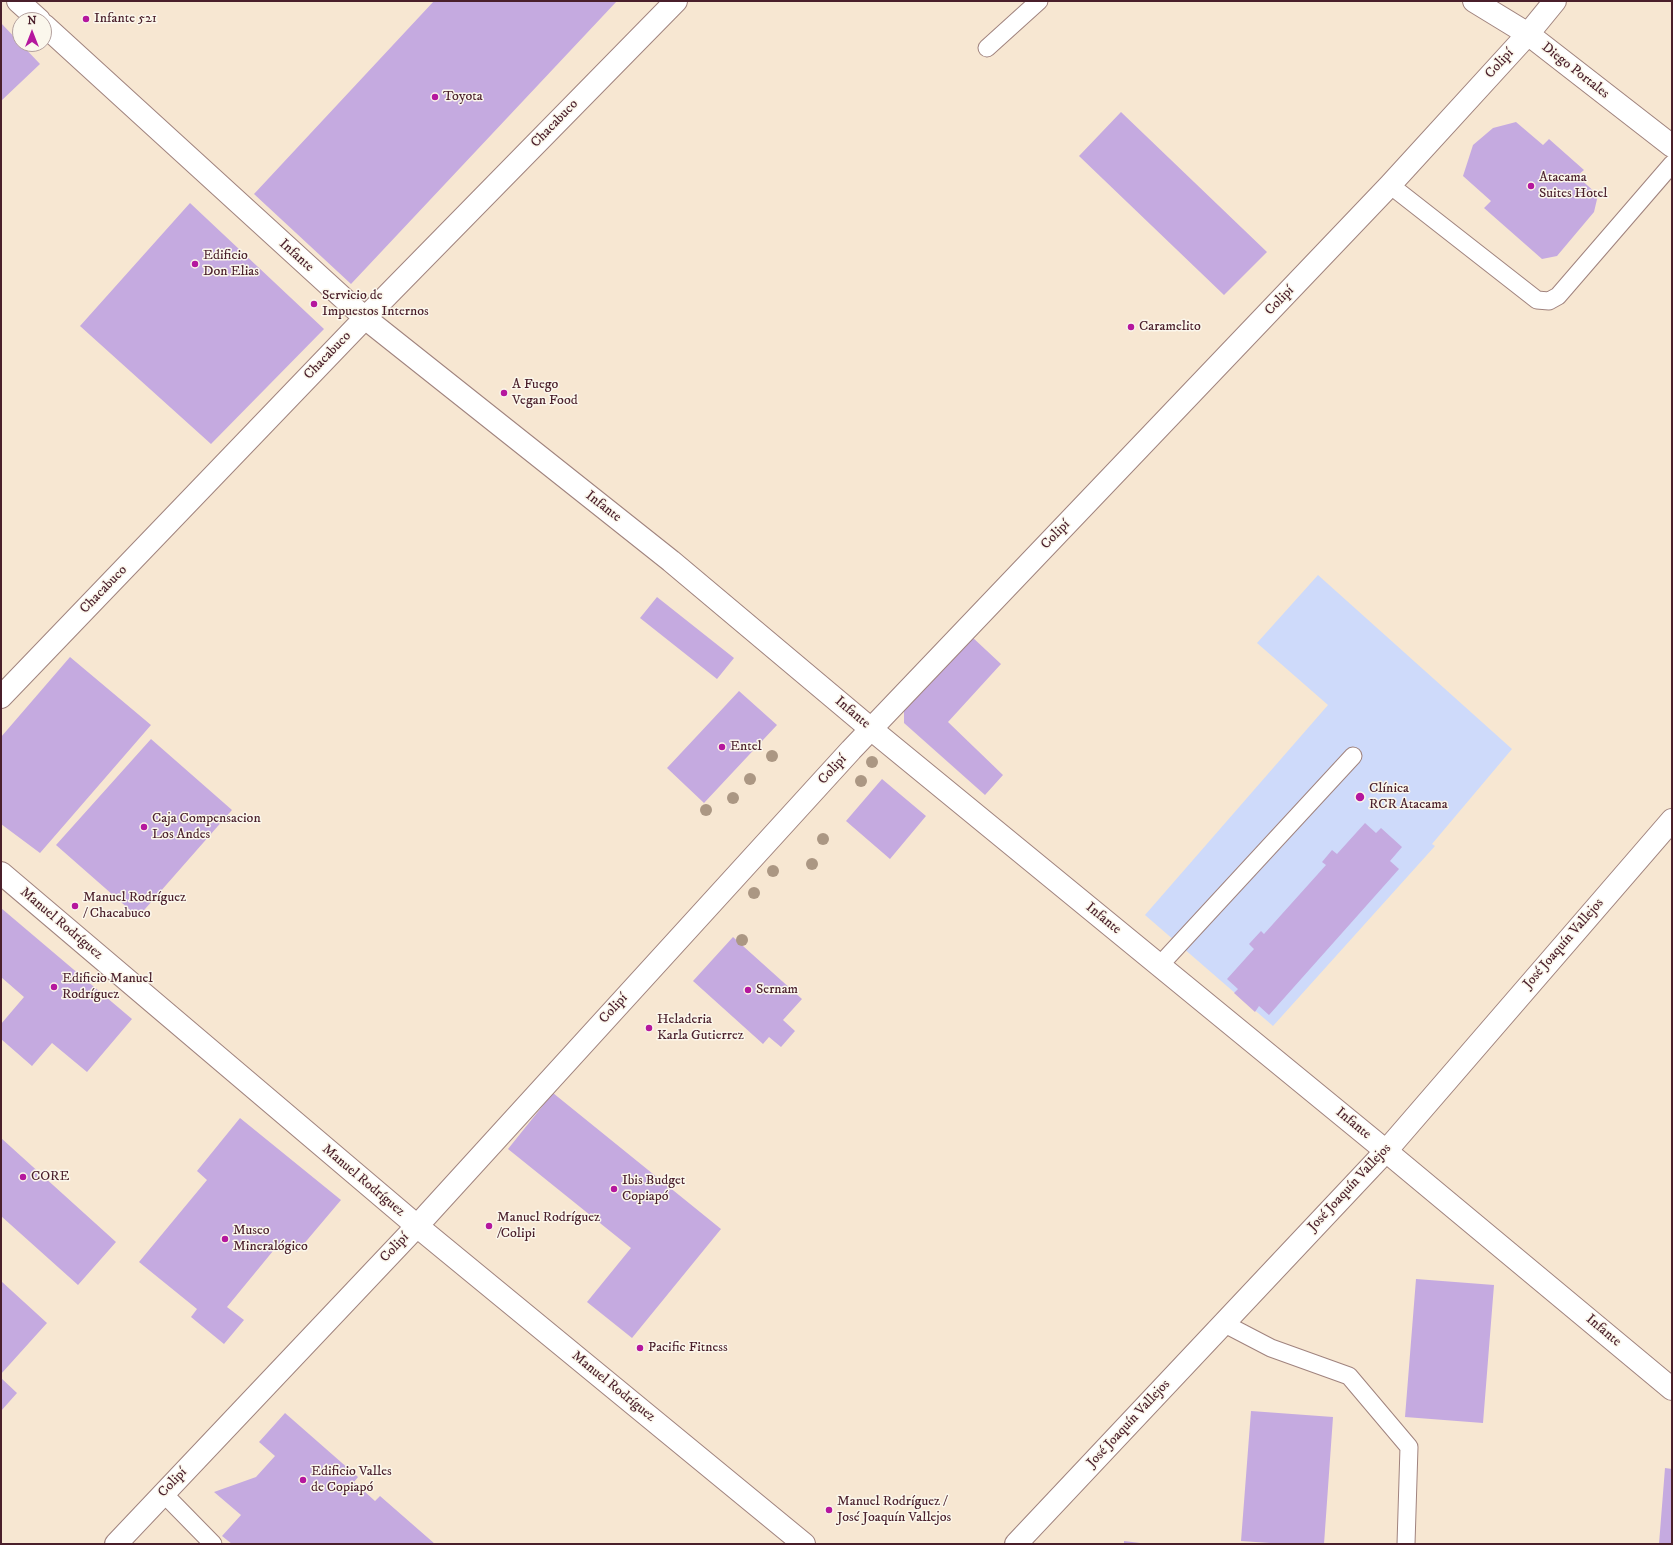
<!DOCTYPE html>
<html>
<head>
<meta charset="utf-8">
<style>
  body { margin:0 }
  #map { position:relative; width:1673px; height:1545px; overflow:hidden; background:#f7e7d2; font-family:"IM FELL DW Pica",serif }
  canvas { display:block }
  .frame { position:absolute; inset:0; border:2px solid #4a1f2b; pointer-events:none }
  .north { position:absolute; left:12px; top:12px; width:40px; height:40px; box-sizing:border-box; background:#fbf7ec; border:1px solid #b4a19f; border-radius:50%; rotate:0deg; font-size:11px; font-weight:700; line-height:16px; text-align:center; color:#4a1f2b }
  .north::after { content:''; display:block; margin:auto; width:14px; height:18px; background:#b5179e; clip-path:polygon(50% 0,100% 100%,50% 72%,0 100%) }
</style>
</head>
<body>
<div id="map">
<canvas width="1673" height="1545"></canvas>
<div class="frame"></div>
<div class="north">N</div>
</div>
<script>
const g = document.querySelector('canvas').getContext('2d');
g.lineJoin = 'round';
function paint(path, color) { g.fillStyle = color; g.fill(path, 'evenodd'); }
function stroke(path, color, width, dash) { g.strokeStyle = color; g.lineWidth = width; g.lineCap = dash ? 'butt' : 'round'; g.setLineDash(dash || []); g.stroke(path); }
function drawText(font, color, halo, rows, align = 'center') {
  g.font = font + ' "IM FELL DW Pica",serif'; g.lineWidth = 3; g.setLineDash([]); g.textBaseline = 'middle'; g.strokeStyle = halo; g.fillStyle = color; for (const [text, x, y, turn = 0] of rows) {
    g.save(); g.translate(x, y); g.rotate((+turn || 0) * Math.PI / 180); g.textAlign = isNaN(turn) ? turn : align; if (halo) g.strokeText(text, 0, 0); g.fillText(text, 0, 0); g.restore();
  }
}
paint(new Path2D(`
  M1318,575l194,174 -80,95 3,2 -162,180 -128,-111 183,-210 -71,-62z`), '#cedafa');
paint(new Path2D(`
  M434,1h183l-266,283 -97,-90z
  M1,23l39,41 -39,37z
  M1121,112l146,140 -43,43 -145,-139z
  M1516,122l27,23 6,-6 35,31 -7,6 21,19 -4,17 -37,44 -15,3 -58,-51 7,-7 -28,-25 10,-31 20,-17z
  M190,203l134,126 -113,115 -131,-118z
  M657,597l77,61 -17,21 -77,-61z
  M971,636l30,28 -53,58 55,53 -18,20 -81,-72v-12z
  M70,657l81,68 -111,128 -39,-29v-87z
  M739,691l38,34 -73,78 -37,-35z
  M151,739l81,71 -94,107 -82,-72z
  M882,779l44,37 -36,43 -44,-38z
  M1365,823l11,10 5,-5 21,19 -12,14 9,8 -130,146 -10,-9 -4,6 -21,-19 4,-4 -11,-10 27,-30 -5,-5 12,-13 3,3 62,-69 -4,-3 10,-12 5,4z
  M1,908l131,111 -45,53 -35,-29 -20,23 -31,-27v-15l23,-27 -23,-20z
  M733,937l69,62 -19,21 12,11 -14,16 -12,-10 -6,7 -70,-63z
  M553,1093l168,136 -89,109 -45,-36 44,-54 -123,-99z
  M240,1118l101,82 -44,52 -15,-12 -55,67 17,13 -20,24 -33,-27 6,-8 -58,-47 68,-82 -10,-9z
  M1,1138l115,104 -38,43 -77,-69z
  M1416,1279l78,6 -11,138 -78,-6z
  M1,1281l46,42 -46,51z
  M1,1378l16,15 -16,18z
  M1251,1411l82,6 -9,127h-39l-44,-3z
  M285,1413l73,64 -4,5 21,19 5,-5 55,48h-203l-10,-8 19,-21 -27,-23 42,-15 19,-21 -16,-14z
  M1665,1468l7,1v75h-13z
  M1124,1541l16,2v1h-16z`), '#c5aae0');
const service = new Path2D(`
  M987,48l52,-47
  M1390,185l147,115 12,1 9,-5 114,-132
  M1159,966l194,-210
  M1223,1323l48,25 78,28 60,71 -3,97
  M163,1493l50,51`);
const minor = new Path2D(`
  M18,1l21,19
  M1474,1l54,33 144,112
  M44,25l321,293 306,243 200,168 515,422 286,238
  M1,697l364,-379 311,-317
  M1,873l416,353 387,318
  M116,1544l301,-318 434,-476 539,-565 138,-151 27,-33`);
const secondary = new Path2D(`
  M1016,1544l370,-393 286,-331`);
stroke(service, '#a0837e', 19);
stroke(minor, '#a0837e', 24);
stroke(secondary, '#a0837e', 24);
stroke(service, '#fff', 17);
stroke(minor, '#fff', 22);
stroke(secondary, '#fff', 22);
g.fillStyle = '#ab9783';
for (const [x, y] of [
  [772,756],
  [872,762],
  [750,779],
  [861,781],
  [733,798],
  [706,810],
  [823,839],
  [812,864],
  [773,871],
  [754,893],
  [742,940]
]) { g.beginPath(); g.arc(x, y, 6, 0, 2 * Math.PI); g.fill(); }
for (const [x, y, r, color] of [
  [86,19,4,"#b5179e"],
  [435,97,4,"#b5179e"],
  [1531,186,4,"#b5179e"],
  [195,264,4,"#b5179e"],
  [314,304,4,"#b5179e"],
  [1131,327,4,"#b5179e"],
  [504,393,4,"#b5179e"],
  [722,747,4,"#b5179e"],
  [1360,797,5,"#b5179e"],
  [144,827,4,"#b5179e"],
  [75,906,4,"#b5179e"],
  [54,987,4,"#b5179e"],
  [748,990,4,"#b5179e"],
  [649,1028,4,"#b5179e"],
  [23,1177,4,"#b5179e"],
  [614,1189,4,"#b5179e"],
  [489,1226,4,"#b5179e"],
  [225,1239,4,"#b5179e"],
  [640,1348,4,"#b5179e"],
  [303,1480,4,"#b5179e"],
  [829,1510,4,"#b5179e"]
]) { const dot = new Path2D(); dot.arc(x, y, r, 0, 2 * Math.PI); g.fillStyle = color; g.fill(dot); stroke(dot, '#fbf7ec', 1.5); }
drawText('14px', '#4a1f2b', '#fbf7ec', [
  ["Infante 521",94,19],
  ["Toyota",443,97],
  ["Atacama",1539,178],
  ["Suites Hotel",1539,194],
  ["Edificio",203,256],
  ["Don Elias",203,272],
  ["Servicio de",322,296],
  ["Impuestos Internos",322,312],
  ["Caramelito",1139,327],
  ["A Fuego",512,385],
  ["Vegan Food",512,401],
  ["Entel",730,747],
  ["Clínica",1369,789],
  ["RCR Atacama",1369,805],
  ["Caja Compensacion",152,819],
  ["Los Andes",152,835],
  ["Manuel Rodríguez",83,898],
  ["/ Chacabuco",83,914],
  ["Edificio Manuel",62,979],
  ["Rodríguez",62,995],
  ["Sernam",756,990],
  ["Heladeria",657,1020],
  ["Karla Gutierrez",657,1036],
  ["CORE",31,1177],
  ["Ibis Budget",622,1181],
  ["Copiapó",622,1197],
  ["Manuel Rodríguez",497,1218],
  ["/Colipi",497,1234],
  ["Museo",233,1231],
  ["Mineralógico",233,1247],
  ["Pacific Fitness",648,1348],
  ["Edificio Valles",311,1472],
  ["de Copiapó",311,1488],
  ["Manuel Rodríguez /",837,1502],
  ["José Joaquín Vallejos",837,1518]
], 'left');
drawText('14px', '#4a1f2b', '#fbf7ec', [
  ["Colipí",1500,64,-48],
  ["Diego Portales",1575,71,38],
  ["Chacabuco",555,124,-46],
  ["Infante",296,256,42],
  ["Colipí",1280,301,-46],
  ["Chacabuco",328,356,-46],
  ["Infante",603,507,38],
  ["Colipí",1056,535,-46],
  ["Chacabuco",104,590,-46],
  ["Infante",852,713,40],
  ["Colipí",833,770,-48],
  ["Infante",1103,919,39],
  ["Manuel Rodríguez",61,924,40],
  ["José Joaquín Vallejos",1564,944,-49],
  ["Colipí",614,1009,-48],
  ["Infante",1353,1124,39],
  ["Manuel Rodríguez",363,1181,40],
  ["José Joaquín Vallejos",1350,1188,-47],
  ["Colipí",395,1248,-47],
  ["Infante",1603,1331,40],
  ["Manuel Rodríguez",613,1387,39],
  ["José Joaquín Vallejos",1129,1424,-47],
  ["Colipí",173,1483,-47]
]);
</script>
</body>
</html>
